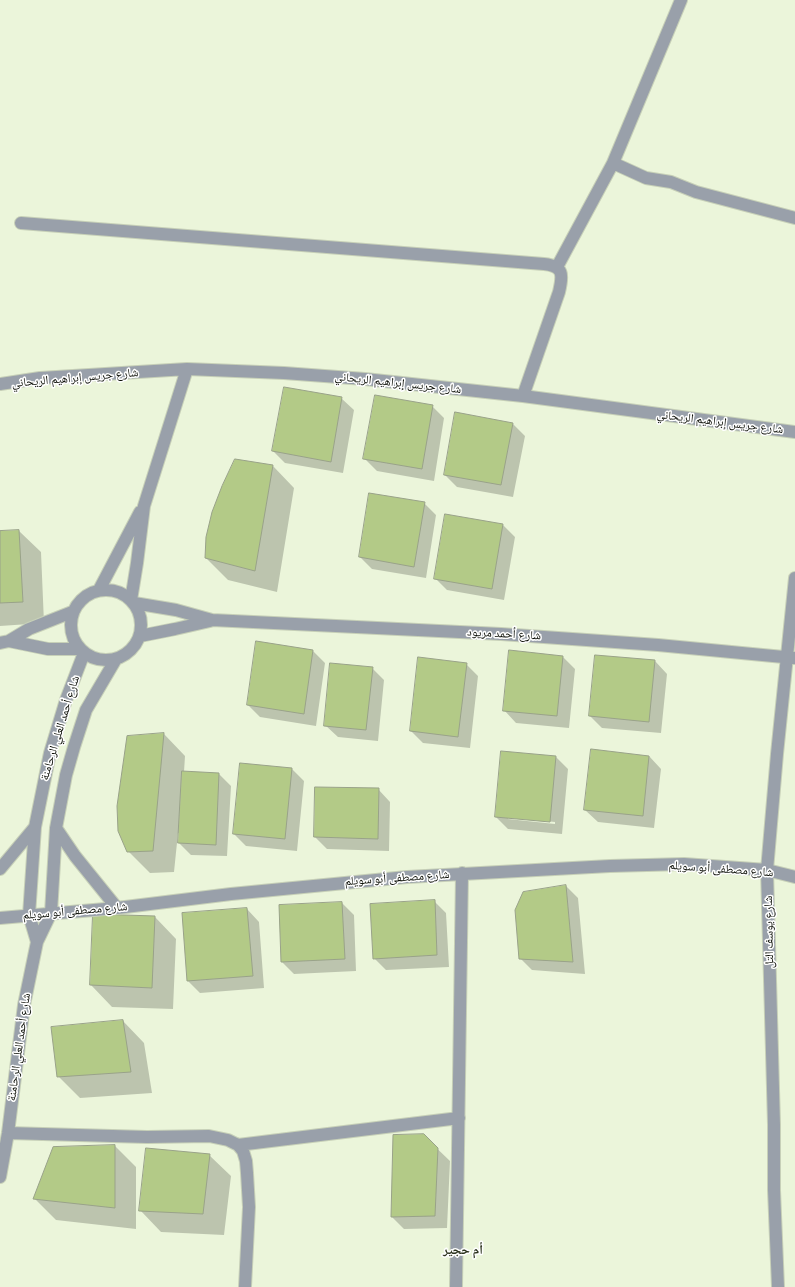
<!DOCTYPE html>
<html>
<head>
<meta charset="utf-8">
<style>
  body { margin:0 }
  canvas { display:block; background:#ebf5da }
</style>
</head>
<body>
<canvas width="795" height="1287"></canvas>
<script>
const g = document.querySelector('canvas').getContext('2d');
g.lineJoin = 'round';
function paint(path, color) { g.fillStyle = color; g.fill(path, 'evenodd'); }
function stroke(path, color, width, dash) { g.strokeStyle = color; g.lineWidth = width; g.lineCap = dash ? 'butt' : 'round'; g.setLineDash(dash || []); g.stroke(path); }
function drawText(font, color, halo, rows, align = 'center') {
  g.font = font + ' Cabin,"Noto Naskh Arabic",sans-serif'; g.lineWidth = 3; g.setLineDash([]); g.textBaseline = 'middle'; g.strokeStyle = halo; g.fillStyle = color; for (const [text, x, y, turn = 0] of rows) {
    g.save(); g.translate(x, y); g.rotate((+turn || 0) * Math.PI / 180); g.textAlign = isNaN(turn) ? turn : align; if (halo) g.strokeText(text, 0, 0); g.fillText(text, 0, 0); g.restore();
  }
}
paint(new Path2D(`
  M341,398l13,12 -11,63 -58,-10 -12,-12z
  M432,406l12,12 -10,63 -57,-10 -12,-12z
  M513,424l12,12 -12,61 -56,-10 -12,-12z
  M273,466l21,22 -17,104 -49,-12 -22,-22z
  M424,503l12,12 -10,63 -54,-9 -12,-12z
  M503,525l12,12 -11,63 -57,-10 -12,-12z
  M19,531l22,21 3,71 -44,3v-94z
  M313,651l12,12 -9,63 -56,-9 -12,-12z
  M563,657l12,12 -6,59 -53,-5 -12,-13z
  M655,661l12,13 -6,59 -59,-5 -12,-12z
  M466,664l12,12 -8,72 -47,-5 -12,-12z
  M372,668l12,12 -6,61 -40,-4 -13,-12z
  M164,734l21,22 -1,16 35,2 12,12 -4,70 -36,-1 -12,-12 1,-10h-2l-4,39 -24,1 -22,-22v-114z
  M649,756l12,13 -7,59 -56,-6 -13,-12z
  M556,757l12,12 -6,65 -54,-5 -12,-12zM508,817l47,5v2l-47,-5z
  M292,769l12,12 -7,70 -51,-5 -12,-12z
  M378,789l12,13 -1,49 -62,-2 -12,-12z
  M566,886l12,12 7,76 -53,-4 -12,-12z
  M434,901l12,12 3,54 -63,3 -12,-12z
  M342,903l12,12 2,56 -62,3 -12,-12z
  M247,909l12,13 5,66 -64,5 -12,-12z
  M155,917l21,22 -3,70 -61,-2 -21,-22z
  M123,1021l21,22 8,50 -72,5 -22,-22z
  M423,1135l27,26 -3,67 -43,1 -12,-12z
  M115,1146l21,21v62l-80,-9 -22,-22z
  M209,1155l22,21 -7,59 -63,-3 -21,-22z`), '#0003');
const building = new Path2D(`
  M284,387l58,10 -11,65 -59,-11z
  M375,395l58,10 -11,64 -59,-10z
  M455,412l58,11 -12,62 -57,-10z
  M235,459l38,6 -18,106 -50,-13 1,-21 6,-25 10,-26z
  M369,493l56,9 -11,65 -55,-10z
  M445,514l58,10 -11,65 -58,-10z
  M19,530l4,72 -23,1v-72z
  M256,641l57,9 -9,64 -57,-9z
  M509,650l54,6 -6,60 -54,-5z
  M595,655l60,5 -6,62 -60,-6z
  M418,657l49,6 -9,74 -48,-6z
  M330,663l43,4 -7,63 -42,-4z
  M164,733l-11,118 -26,1 -9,-21 -1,-25 10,-70z
  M591,749l58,7 -6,60 -59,-6z
  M501,751l55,5 -6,66 -55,-5z
  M240,763l52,5 -7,71 -52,-5z
  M182,771l37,2 -3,72 -38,-2z
  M315,787l64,1 -1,51 -64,-2z
  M566,885l7,77 -54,-3 -4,-49 8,-18z
  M435,900l2,55 -64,4 -3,-55z
  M342,902l3,57 -64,3 -2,-57z
  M247,908l6,68 -66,5 -5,-68z
  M93,914l62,2 -3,72 -62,-3z
  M123,1020l8,52 -74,5 -6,-50z
  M424,1134l14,14 -3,68 -44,1 2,-82z
  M115,1145v63l-82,-9 20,-52z
  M146,1148l64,6 -7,60 -64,-3z`);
paint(building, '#b3ca87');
stroke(building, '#99a289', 1);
const minor = new Path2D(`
  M613,163l68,-163
  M21,223l523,41c20,2 19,11 15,28l-36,104
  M557,267l56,-104 33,15 25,4 25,10 99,26
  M0,384l40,-6 147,-9 97,4 81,6 158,17 272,36
  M71 625a35 35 0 1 1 70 0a35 35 0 1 1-70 0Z
  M99,590l41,-78
  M131,600l6,-37 7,-57 43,-137
  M134,603l42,7 36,10 289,14 157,11 136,13
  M140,636l35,-7 35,-8
  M9,641l39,8h32
  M0,643l9,-2 20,-12 43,-17
  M56,828l19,28 42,52
  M0,869l35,-42
  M0,918l117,-10 114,-14 176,-17 203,-11 74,-2 83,6 28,7
  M37,942l-8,-27 6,-88 15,-74 16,-53 18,-47
  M8,1133l139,4 62,-1 19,4 10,5 5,6 3,10 1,12 2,34 -4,80
  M238,1145l221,-27
  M0,1177l8,-44 16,-128 13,-63 14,-29 5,-85 10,-53 8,-28 12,-37 30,-51
  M456,1287l6,-414
  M778,1287l-4,-97v-65l-7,-255 10,-116 18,-176`);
stroke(minor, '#c7d0b8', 14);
stroke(minor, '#99a0aa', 12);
drawText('12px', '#0c0f07', '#fff', [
  ["شارع جريس إبراهيم الريحاني",75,378,-5],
  ["شارع جريس إبراهيم الريحاني",398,383,6],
  ["شارع جريس إبراهيم الريحاني",720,422,7],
  ["شارع أحمد مريود",504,634,3],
  ["شارع أحمد العلي الرحامنة",60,728,-73],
  ["شارع مصطفى أبو سويلم",721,869,4],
  ["شارع مصطفى أبو سويلم",397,878,-4],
  ["شارع مصطفى أبو سويلم",75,911,-5],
  ["شارع يوسف التل",769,932,-91],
  ["شارع أحمد العلي الرحامنة",19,1047,-82]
]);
drawText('bold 13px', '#2c331e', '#fff', [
  ["أم حجير",463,1250]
]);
</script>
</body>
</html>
